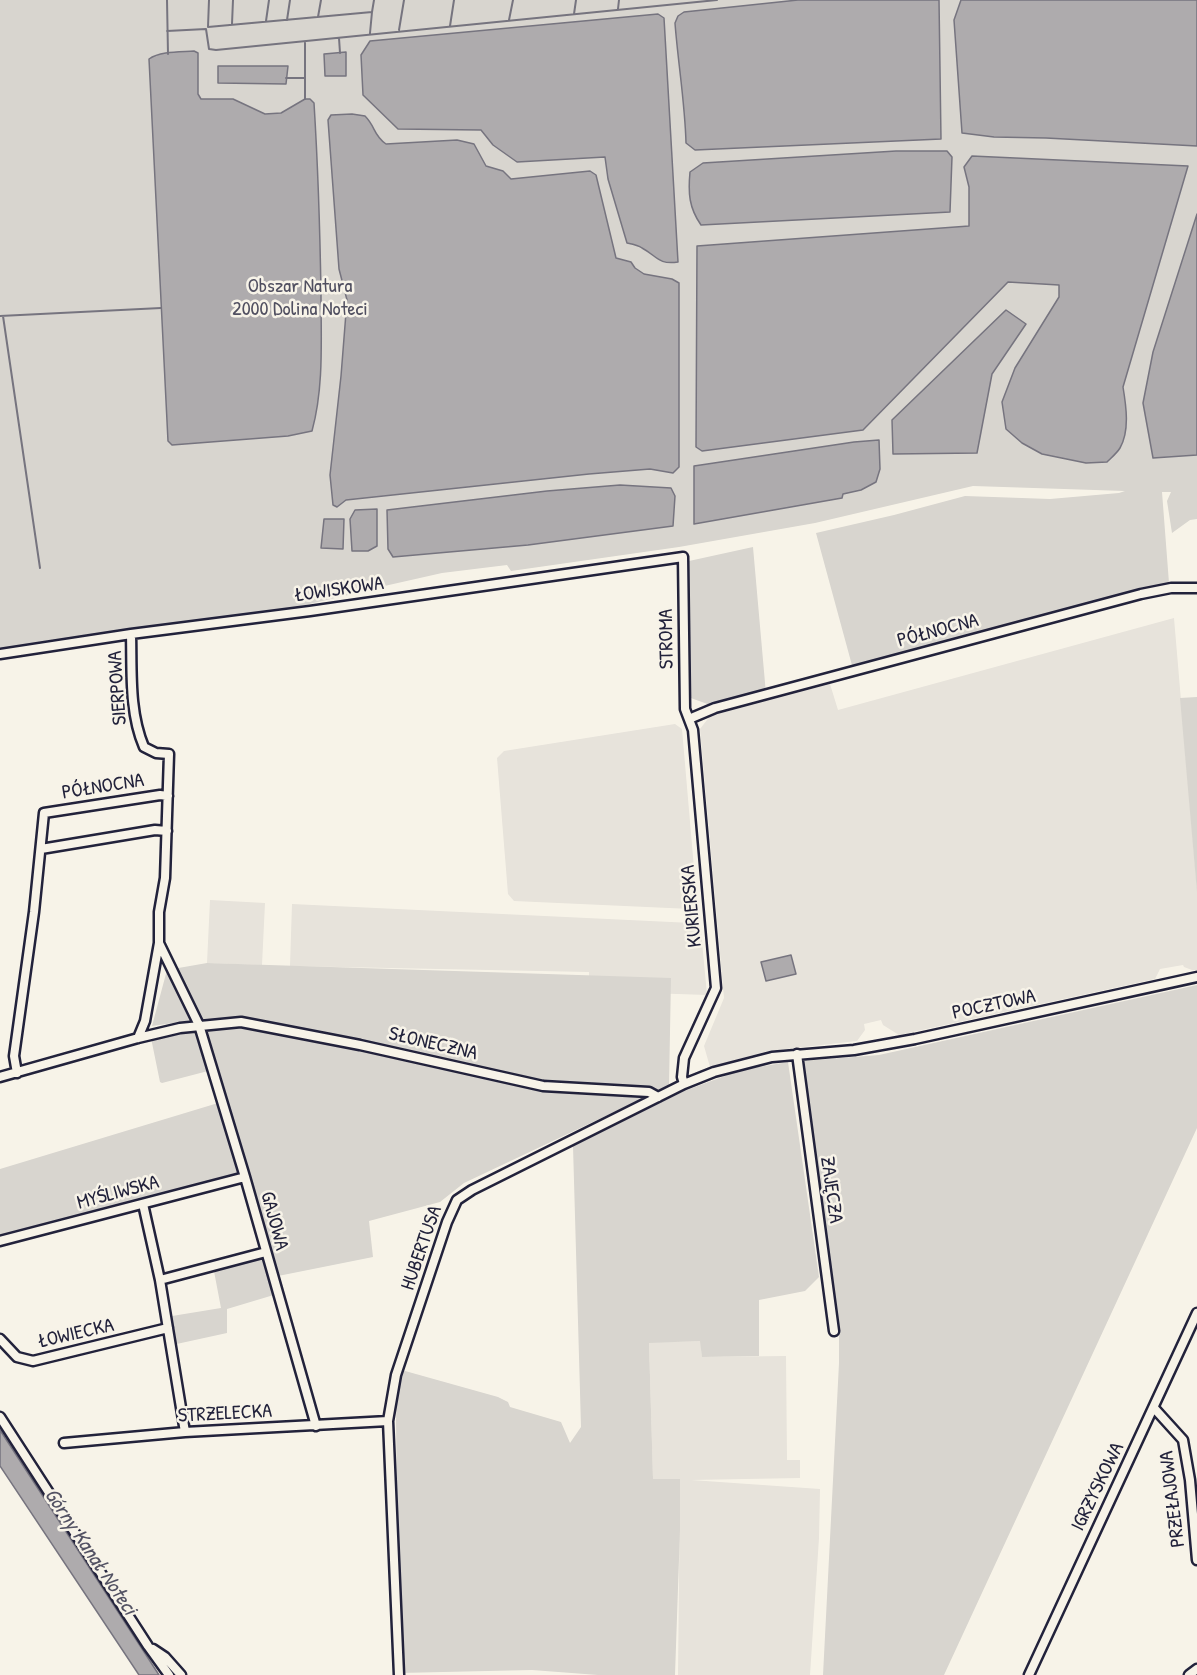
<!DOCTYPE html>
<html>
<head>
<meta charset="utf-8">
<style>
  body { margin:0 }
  canvas { display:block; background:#f7f3e8 }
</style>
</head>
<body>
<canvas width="1197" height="1675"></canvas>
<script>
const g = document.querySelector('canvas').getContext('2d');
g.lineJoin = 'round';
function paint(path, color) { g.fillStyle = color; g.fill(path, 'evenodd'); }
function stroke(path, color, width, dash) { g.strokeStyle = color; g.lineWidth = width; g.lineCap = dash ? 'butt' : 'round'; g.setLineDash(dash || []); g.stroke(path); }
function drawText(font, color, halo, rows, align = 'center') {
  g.font = font + ' "Patrick Hand",sans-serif'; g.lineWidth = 5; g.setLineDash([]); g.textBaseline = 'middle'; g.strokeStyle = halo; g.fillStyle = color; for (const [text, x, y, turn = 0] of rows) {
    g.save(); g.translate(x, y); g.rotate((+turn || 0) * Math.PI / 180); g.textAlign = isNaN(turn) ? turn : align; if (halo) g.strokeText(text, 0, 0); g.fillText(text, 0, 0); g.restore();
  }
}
paint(new Path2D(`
  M1174,618l23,271v81h-5l-8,-3 -1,-2 -23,4 -5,10 -256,56 -16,-10 -2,-5 -17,4 1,6 -8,11 -89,10 -58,16 -6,-21 20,-48 -24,-269 10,-13 120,-32 8,26z
  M675,724l7,5 15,174 -6,6 -177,-8 -6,-7 -11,-136 7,-7z
  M210,900l55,3 -3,62 -55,-2z
  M292,904l400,19 9,8 6,64 -118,-4v-19l-299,-6z
  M701,1341l1,16 84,-1 1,104h13v18l-109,2 129,9 -1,49 -9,137h-132l2,-195h-27l-4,-138z`), '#e7e3db');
paint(new Path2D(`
  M0,0h1197v519l-7,1 -18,13 -5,-32 4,-9h-9l7,91 -316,86 -37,-136 78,-18 71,-19 85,3 69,-6 6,-2 -152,-5 -158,37 -136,24 -168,24 -4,-6 -65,8 -62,14 -1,2 -18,3 -69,16 -199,33 -93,7z
  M753,547l13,147 -53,12 -25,-9 1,-136z
  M1197,697v195l-17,-194z
  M207,963l464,15 -2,108 -205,97 -24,19 -71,19 4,36 -100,20 4,17 -50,15v24l-55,12 -6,-28 55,-9 -8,-42 53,-14 -19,-77 -57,17 -49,6 -141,37v-66l228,-69 -27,-81 -49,7 15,-56z
  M1197,985v143l-253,547h-121l16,-312v-38l-37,-264 77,-6z
  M192,1029l6,2 10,40 -46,12 -2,-1 -9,-44z
  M788,1062l31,215 -14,14 -46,9v56l-57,1 -2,-16 -51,2 4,136h27v51l-5,145h-77l-66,-5 -133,3 -3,-253 2,-51 100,28 10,5 2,5 51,15 9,21 11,-16 -8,-281 111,-55 57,-21z`), '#d8d5cf');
const water = new Path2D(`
  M798,0h141l2,139 -246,11 -9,-7c-1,-40 -8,-80 -11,-120l3,-7 6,-4z
  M961,0h236v146l-151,-8 -52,-1 -32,-4 -8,-113z
  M658,14l6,4 14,244c-20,3 -21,-6 -36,-14 -4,-3 -10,-4 -15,-5l-19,-64 -3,-22 -88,5 -24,-17 -12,-15 -83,-1 -35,-34 -2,-40 9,-14z
  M194,51l4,2v41l3,5h32l32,15 16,-1 24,-14h5l4,4c4,64 6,127 7,191 0,46 3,93 -9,137l-24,5 -116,9 -4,-4 -19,-382c11,-8 31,-7 45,-8z
  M346,52v24h-21l-1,-22z
  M218,66h70l-2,18 -68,-1z
  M352,114l13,2c11,11 8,19 21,28l71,-4 17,4 12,22 17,5 8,8 79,-8 6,4 20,83 15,4 4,6 9,6 28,5 7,4v184l-6,6 -23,-4 -61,5 -243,26 -9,7 -4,-2 -3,-30 11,-99 6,-76 -8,-31 -11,-149 3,-5z
  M896,151h51l5,6 -2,55 -249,13c-12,-17 -13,-32 -11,-53l13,-9z
  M972,156l216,10 -65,221c3,18 7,44 -3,61 -3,5 -9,10 -13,14l-21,1 -44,-9 -20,-11 -16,-14 -4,-27 13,-34 44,-71v-12l-51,-3 -145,148 -161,21 -6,-4 1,-201 272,-20v-39l-5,-20z
  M1197,214v241l-44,3 -10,-55 10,-51z
  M1006,310l20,14 -34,50 -15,79 -84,1 -1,-34z
  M879,440l1,29 -4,13 -15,8 -18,4 -1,4 -148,26v-58l160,-24z
  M620,485l51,3 4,8 -2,30 -145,19 -135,12 -5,-8 -1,-39 160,-19z
  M377,509v37l-9,5h-16l-2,-32 5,-9z
  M324,519h20l-1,30 -22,-1z
  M791,955l5,19 -30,7 -5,-19z
  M0,1430l159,245h-20l-139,-209z`);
paint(water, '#aeabad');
stroke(water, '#76747f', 1.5);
stroke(new Path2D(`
  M167,0l1,54
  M618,9l1,-9
  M372,12l2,-12
  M574,14l2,-14
  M318,17l3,-17
  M287,20l3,-20
  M509,20l4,-20
  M266,21l3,-21
  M232,24l1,-24
  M450,26l4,-26
  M208,27l164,-15 -2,21
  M208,27l1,-27
  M399,30l5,-30
  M167,31l39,-2 3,20 7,1 501,-50
  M339,38l1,15
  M286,78h19
  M305,99v-57
  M0,316l161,-8
  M3,316l37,252`), '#76747f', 2);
const street = new Path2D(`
  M131,634c1,37 -2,78 13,113l12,6 13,1 -4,124 -6,34v31l40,82 46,152 71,249
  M0,654l131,-20 179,-23 373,-54 2,152 8,21 23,258 -32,70 -2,19 2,7
  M689,719l26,-11 426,-114 30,-6h26
  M41,849l114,-19 12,1
  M138,1038l7,-17 14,-78
  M797,1054l37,277
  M17,1073l-3,-17 20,-144 10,-99 116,-18 8,1
  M0,1077l138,-39 42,-10 61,-6 119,23 183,41 106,6 9,5
  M143,1204l17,76 25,152
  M0,1241l245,-64
  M160,1280l106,-28
  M0,1339l17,18 16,4 135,-33
  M1154,1408l29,32 7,40 7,80
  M0,1417l148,229 21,29
  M64,1443l121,-11 203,-11
  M153,1649l12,8 16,18
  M399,1675l-11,-254 8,-46 51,-153 10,-22 15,-10 212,-106 30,-12 58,-15 82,-7 61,-11 282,-62
  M1029,1675l168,-362
  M1189,1675l8,-6`);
stroke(street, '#22223b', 13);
stroke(street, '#f7f3e8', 8);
drawText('20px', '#504f60', '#f7f3e8', [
  ["Obszar Natura",300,287],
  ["2000 Dolina Noteci",300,310]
]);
drawText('20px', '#22223b', '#f7f3e8', [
  ["ŁOWISKOWA",339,590,-8],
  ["PÓŁNOCNA",938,631,-15],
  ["STROMA",667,639,-91],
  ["SIERPOWA",118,688,-94],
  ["PÓŁNOCNA",103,787,-9],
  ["KURIERSKA",692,906,-95],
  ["POCZTOWA",994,1005,-12],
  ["SŁONECZNA",433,1044,13],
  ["ZAJĘCZA",831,1190,82],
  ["MYŚLIWSKA",118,1193,-15],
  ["GAJOWA",274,1221,75],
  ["HUBERTUSA",422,1248,-71],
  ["ŁOWIECKA",76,1334,-13],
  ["STRZELECKA",225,1414,-3],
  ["IGRZYSKOWA",1098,1487,-64],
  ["PRZEŁAJOWA",1173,1499,-97]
]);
drawText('italic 21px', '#535263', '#f7f3e8', [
  ["Górny Kanał Noteci",90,1552,56]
]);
</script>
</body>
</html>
